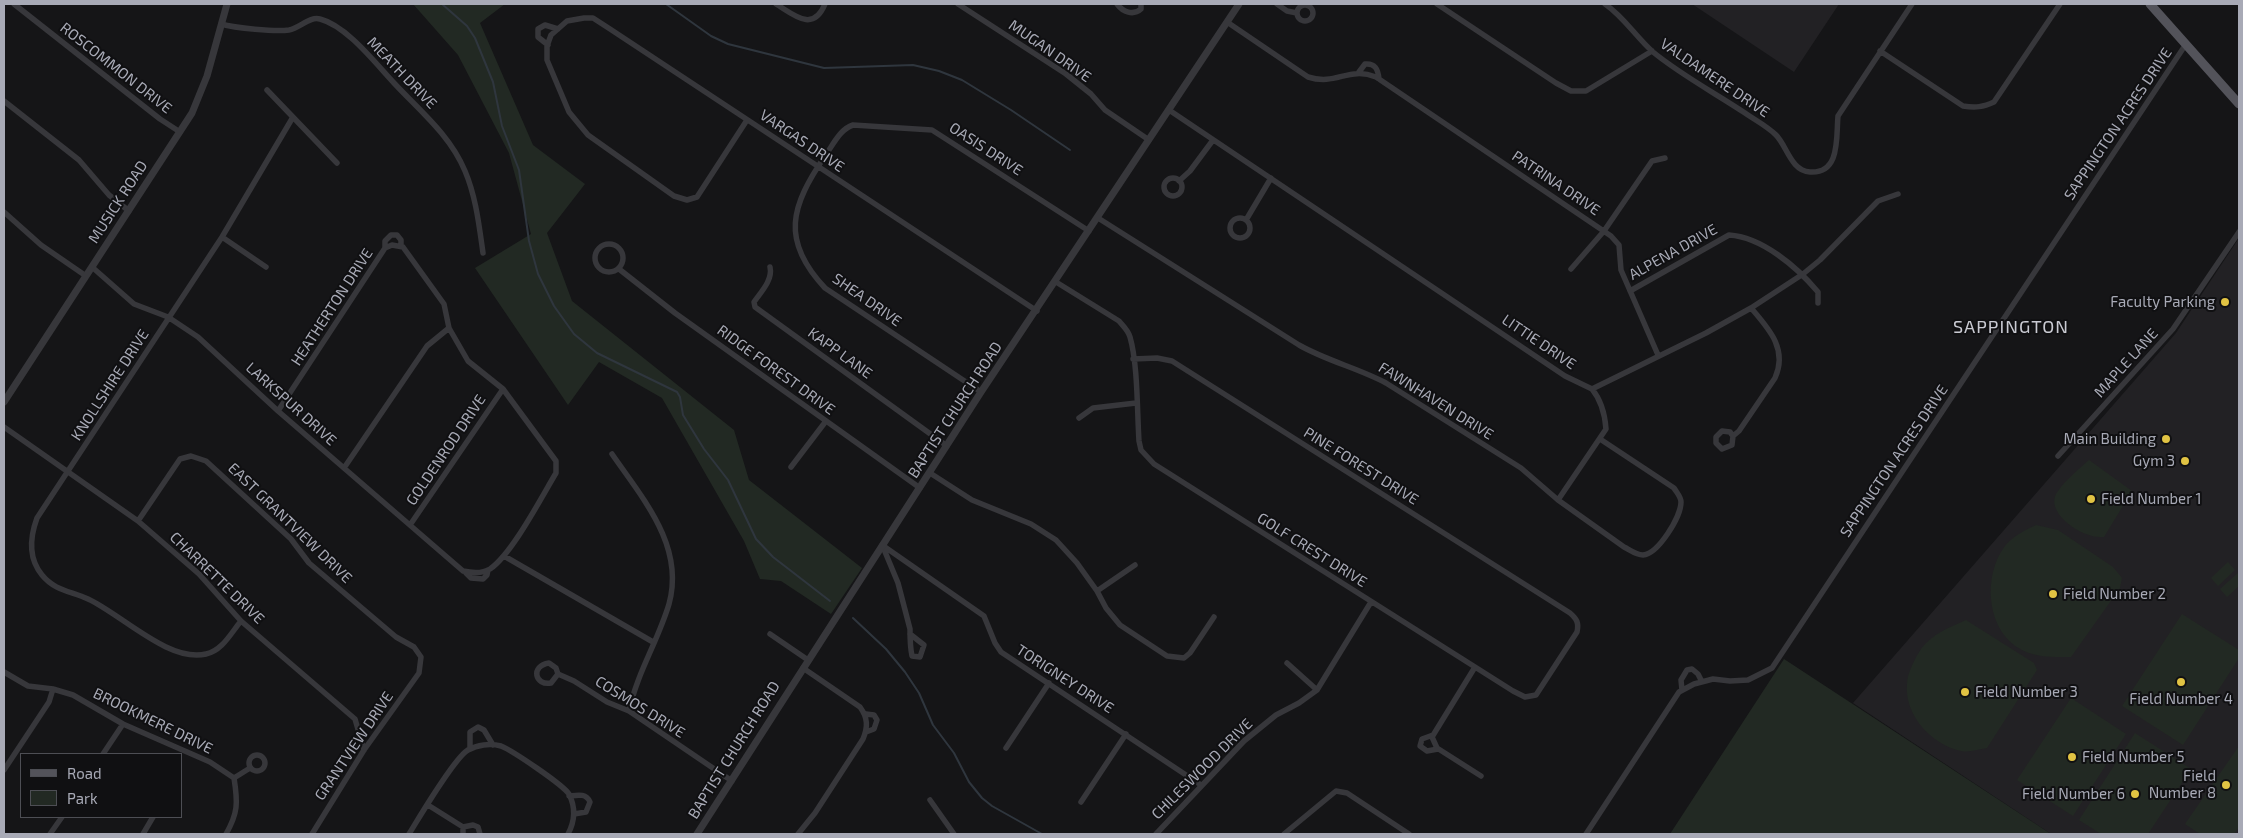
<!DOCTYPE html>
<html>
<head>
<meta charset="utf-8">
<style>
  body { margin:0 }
  #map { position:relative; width:2243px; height:838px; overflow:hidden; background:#151517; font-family:"Exo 2",sans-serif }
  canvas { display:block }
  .frame { position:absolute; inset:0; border:5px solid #a8aab6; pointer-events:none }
  .legend { position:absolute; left:20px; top:753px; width:162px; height:65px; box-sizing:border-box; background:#101012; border:1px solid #4d4e54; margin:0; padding:6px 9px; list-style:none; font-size:15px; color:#a8aab6 }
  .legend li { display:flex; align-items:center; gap:10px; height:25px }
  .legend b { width:25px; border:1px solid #4d4e54 }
</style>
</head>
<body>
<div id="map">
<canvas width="2243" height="838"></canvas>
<div class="frame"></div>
<ul class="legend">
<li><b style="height:6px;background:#53535a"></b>Road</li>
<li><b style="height:14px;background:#222923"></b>Park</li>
</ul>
</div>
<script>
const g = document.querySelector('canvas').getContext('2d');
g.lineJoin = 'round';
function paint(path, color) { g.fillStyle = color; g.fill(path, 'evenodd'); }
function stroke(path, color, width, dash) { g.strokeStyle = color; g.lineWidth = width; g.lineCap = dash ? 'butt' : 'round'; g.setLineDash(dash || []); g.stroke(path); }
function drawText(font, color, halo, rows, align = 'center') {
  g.font = font + ' "Exo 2",sans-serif'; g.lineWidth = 4; g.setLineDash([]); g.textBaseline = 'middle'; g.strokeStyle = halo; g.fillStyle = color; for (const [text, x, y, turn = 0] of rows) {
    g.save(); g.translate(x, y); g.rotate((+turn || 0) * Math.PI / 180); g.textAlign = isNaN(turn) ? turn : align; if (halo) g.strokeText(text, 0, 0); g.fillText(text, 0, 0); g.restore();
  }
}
paint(new Path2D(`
  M1692,4h147l-45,68z
  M2239,238v596h-188l-198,-131 323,-370z`), '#222124');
paint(new Path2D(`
  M413,4h92l-25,19 53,122 52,39 -38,49 25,68 162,129 15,50 113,88 -31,46 -50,-33 -21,-2 -16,-38 -82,-143 -63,-36 -31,43 -93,-137 56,-34 -22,-81 -51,-98z
  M2089,460l43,31 -28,46c-5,0 -10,0 -15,-2 -15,-4 -42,-24 -33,-41 8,-13 22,-24 33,-34z
  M2036,525l22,5 55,37 9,11 -2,10 -49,69c-17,0 -33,1 -49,-7 -36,-18 -40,-74 -17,-104 8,-10 20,-16 31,-21z
  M2228,562l7,8 -17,16 -7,-8z
  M2238,573l1,13 -12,11 -7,-8z
  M2182,614l57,36v8l-56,87 -61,-39z
  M1966,620l68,43 3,7 -50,78c-8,1 -18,5 -26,3 -29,-6 -57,-36 -54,-67 0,-10 8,-26 14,-35 11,-15 29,-22 45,-29z
  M1784,659l267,175h-381z
  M2071,698l55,36 -53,82 -56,-36z
  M2135,733l56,36 -43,65h-47l-22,-14z
  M2239,746v81l-5,7h-34l-15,-10z`), '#222923');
stroke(new Path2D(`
  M442,4l25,22 8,12 18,44 9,44 17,44 10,71 9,33 16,32 20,28 23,19 80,39 3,5 3,18 21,34 24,31 28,59 17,18 57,44
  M666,4l45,32 17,8 96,24 89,-3 26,6 23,9 49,30 59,40
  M853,618l33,31 19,23 14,21 14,32 21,28 15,29 13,16 10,8 50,28`), '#2f363e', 2);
stroke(new Path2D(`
  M14,4l146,115 20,13
  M776,4c18,11 37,29 49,0
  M958,4l108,70 25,20 14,16 44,30
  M1117,4c6,8 16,12 24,5v-5
  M1277,4l10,7 10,2
  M1437,4l119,79 15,8h15l66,-40
  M1605,4c19,13 31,33 48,48 28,23 62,41 92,61 10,7 22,13 31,22 11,11 15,36 34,37 31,2 26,-36 28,-56l74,-112
  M1297 13a8 8 0 1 1 16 0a8 8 0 1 1-16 0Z
  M1227,22l81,55c29,9 40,-11 68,0l235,159 8,9 2,25 37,85
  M221,24c14,4 54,8 68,6 11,-2 21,-14 31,-11 27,7 56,45 74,64 26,28 56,52 71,88 11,26 14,54 18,82
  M548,45l-10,-8v-8l7,-4 13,4
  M1880,51l83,55c13,2 20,1 31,-4l66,-98
  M1359,72l6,-8c10,-1 13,5 14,15
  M267,90l70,73
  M4,101l75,59 30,35 20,16
  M1169,110l396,266 27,13 114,-56 45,-25 52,-34 17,-14 58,-59 20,-7
  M747,120l-50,77 -10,3 -13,-4 -86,-61 -19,-23 -22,-52v-14l4,-11 16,-14 17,-3h9l17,11 427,282
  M1164 187a9 9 0 1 1 18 0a9 9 0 1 1-18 0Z
  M1179,181l11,-10 23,-31
  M4,212l37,33 45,31
  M1230 228a10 10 0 1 1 20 0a10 10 0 1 1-20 0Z
  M1098,218l201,127c28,16 59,23 87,38l135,85 37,32 66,47c6,3 12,8 19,8 15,-1 38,-38 38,-53 0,-5 -4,-9 -7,-14l-74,-49
  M1246,220l25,-42
  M222,237l44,30
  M595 258a14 14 0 1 1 28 0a14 14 0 1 1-28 0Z
  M385,248v-7l6,-6h6l4,5v6
  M92,267l42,37 34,13 30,20 80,74 185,160c9,2 19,3 27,-2 22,-15 51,-71 66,-96v-12l-53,-72 -35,-28 -19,-33 -5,-24 -41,-57 -11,-2 -7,3 -107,163
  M770,267c3,13 -9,25 -16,35l1,5 192,139
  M619,269l56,44 245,175
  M1571,269l33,-38 48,-70 13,-3
  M1056,282l63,39c4,5 9,9 11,16 8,28 7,74 9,104l2,9 13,14 359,227 12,6 11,-2 41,-63c2,-9 0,-13 -7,-19l-398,-252 -15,-3 -24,1
  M1630,291l99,-56c33,2 68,32 89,57v11
  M981,392l-156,-104c-45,-48 -34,-82 0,-132 8,-11 15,-27 28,-31l79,5 157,101
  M1079,418l14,-10 43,-5
  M4,427l134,94 61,53 42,47 114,98 9,31
  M1733,436l-3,-4 -8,-1 -6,6v6l6,6 10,-4 1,-9 6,-5 36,-53c13,-29 -6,-49 -24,-70
  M612,454c31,45 73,92 57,150 -11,37 -32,69 -40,107
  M2058,456l115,-127 66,-97
  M791,467l35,-46
  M344,468l83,-122 22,-18
  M930,473l42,27 59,24 25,16 21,23 20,28 9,17 14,17 47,31 17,2 6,-5 24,-36
  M1558,500l48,-71c-1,-14 -5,-29 -14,-40
  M138,521l42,-62 11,-3 15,5 85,78 18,24 87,74 18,10 7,10 -2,16 -55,77 -52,84
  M410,525l93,-136
  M882,545l102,71 11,27 6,9 200,133
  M883,547l15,36 12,46c0,9 0,18 2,27l8,1 4,-12 -14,-11
  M504,556l149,86
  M466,573l5,5 12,1 4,-4 1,-5
  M1097,591l38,-26
  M241,621c-10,12 -19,30 -35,33 -37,9 -85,-40 -118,-55 -17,-8 -33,-8 -46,-24 -14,-17 -12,-38 -5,-57l185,-281 71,-120
  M770,634l38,26
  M1287,663l30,27
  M1475,667l-43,70 5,11 44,28
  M4,672l24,14 25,3 20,6 50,29 87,38 24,16c4,25 4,35 -8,56
  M558,674l-7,9c-16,3 -21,-17 -2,-20l7,5 2,6 16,7 33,21 22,9 103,70
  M1682,690l-1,-10 6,-10 5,-1 6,5 4,8
  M866,714l8,1 3,5 -3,9 -8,3
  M1433,735l-11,4 -2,7 7,5 11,-2
  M1006,748l43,-65
  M470,749v-17l8,-5 6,3 9,15
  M103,754l20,-30
  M249 763a8 8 0 1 1 16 0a8 8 0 1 1-16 0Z
  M4,770l45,-68 4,-13
  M234,778l16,-10
  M569,796c9,-1 17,-3 21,6l-4,10 -12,2
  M930,800l24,34
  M1081,802l45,-68
  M428,805l35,22 10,-2 5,2 2,7
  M463,827v7
  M50,834l12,-17
  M143,834l10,-17
  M409,834c10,-16 45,-76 59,-84 9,-5 22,-7 33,-4 12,5 61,38 68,48 7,14 6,27 -1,40
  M798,834l17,-21 48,-74c5,-12 5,-21 -3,-32l-57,-39
  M1156,834l88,-93 32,-26 23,-12 18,-13 54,-88
  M1284,834l52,-43 11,2 62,41
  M1586,834l93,-142 15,-8 19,-5 17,2 18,-1 24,-12 414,-624`), '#37373b', 5.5);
stroke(new Path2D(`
  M4,402l188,-289 15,-37 20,-72
  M697,834l284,-442 258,-388`), '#37373b', 7);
stroke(new Path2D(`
  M2150,4l89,100`), '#53535a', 9);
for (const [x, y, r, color] of [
  [2225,302,5,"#e1c343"],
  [2166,439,5,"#e1c343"],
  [2185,461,5,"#e1c343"],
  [2091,499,5,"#e1c343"],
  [2053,594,5,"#e1c343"],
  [2181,682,5,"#e1c343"],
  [1965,692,5,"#e1c343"],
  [2072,757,5,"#e1c343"],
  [2226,785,5,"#e1c343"],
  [2135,794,5,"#e1c343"]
]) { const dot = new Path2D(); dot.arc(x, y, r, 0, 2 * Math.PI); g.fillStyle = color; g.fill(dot); stroke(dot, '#101012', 2); }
drawText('15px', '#a8aab6', '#101012', [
  ["MUGAN DRIVE",1050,51,35],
  ["ROSCOMMON DRIVE",116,68,38],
  ["MEATH DRIVE",402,73,46],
  ["VALDAMERE DRIVE",1715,78,34],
  ["SAPPINGTON ACRES DRIVE",2118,124,-56],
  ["VARGAS DRIVE",802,141,34],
  ["OASIS DRIVE",986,149,33],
  ["PATRINA DRIVE",1556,183,34],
  ["MUSICK ROAD",118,202,-57],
  ["ALPENA DRIVE",1673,252,-29],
  ["SHEA DRIVE",867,300,35],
  ["HEATHERTON DRIVE",332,307,-57],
  ["LITTIE DRIVE",1539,342,34],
  ["KAPP LANE",840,353,36],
  ["MAPLE LANE",2126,363,-48],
  ["RIDGE FOREST DRIVE",776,370,36],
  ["KNOLLSHIRE DRIVE",110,385,-57],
  ["FAWNHAVEN DRIVE",1436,401,32],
  ["LARKSPUR DRIVE",291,404,42],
  ["BAPTIST CHURCH ROAD",955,410,-57],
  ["GOLDENROD DRIVE",446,450,-56],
  ["SAPPINGTON ACRES DRIVE",1894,461,-56],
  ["PINE FOREST DRIVE",1361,466,32],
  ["EAST GRANTVIEW DRIVE",290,523,44],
  ["GOLF CREST DRIVE",1312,550,32],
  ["CHARRETTE DRIVE",217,578,44],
  ["TORIGNEY DRIVE",1065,679,33],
  ["COSMOS DRIVE",640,707,32],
  ["BROOKMERE DRIVE",153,721,26],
  ["GRANTVIEW DRIVE",354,746,-56],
  ["BAPTIST CHURCH ROAD",734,750,-58],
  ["CHILESWOOD DRIVE",1202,769,-45]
]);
drawText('15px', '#a8aab6', '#101012', [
  ["Faculty Parking",2215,302],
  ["Main Building",2156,439],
  ["Gym 3",2175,461],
  ["Field Number 1",2101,499,"left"],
  ["Field Number 2",2063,594,"left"],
  ["Field Number 3",1975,692,"left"],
  ["Field Number 4",2181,699,"center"],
  ["Field Number 5",2082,757,"left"],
  ["Field",2216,776],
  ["Number 8",2216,793],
  ["Field Number 6",2125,794]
], 'right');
g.letterSpacing = '1px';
drawText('18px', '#c9cad2', '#101012', [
  ["SAPPINGTON",2011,327]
]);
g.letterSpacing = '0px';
</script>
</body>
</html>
